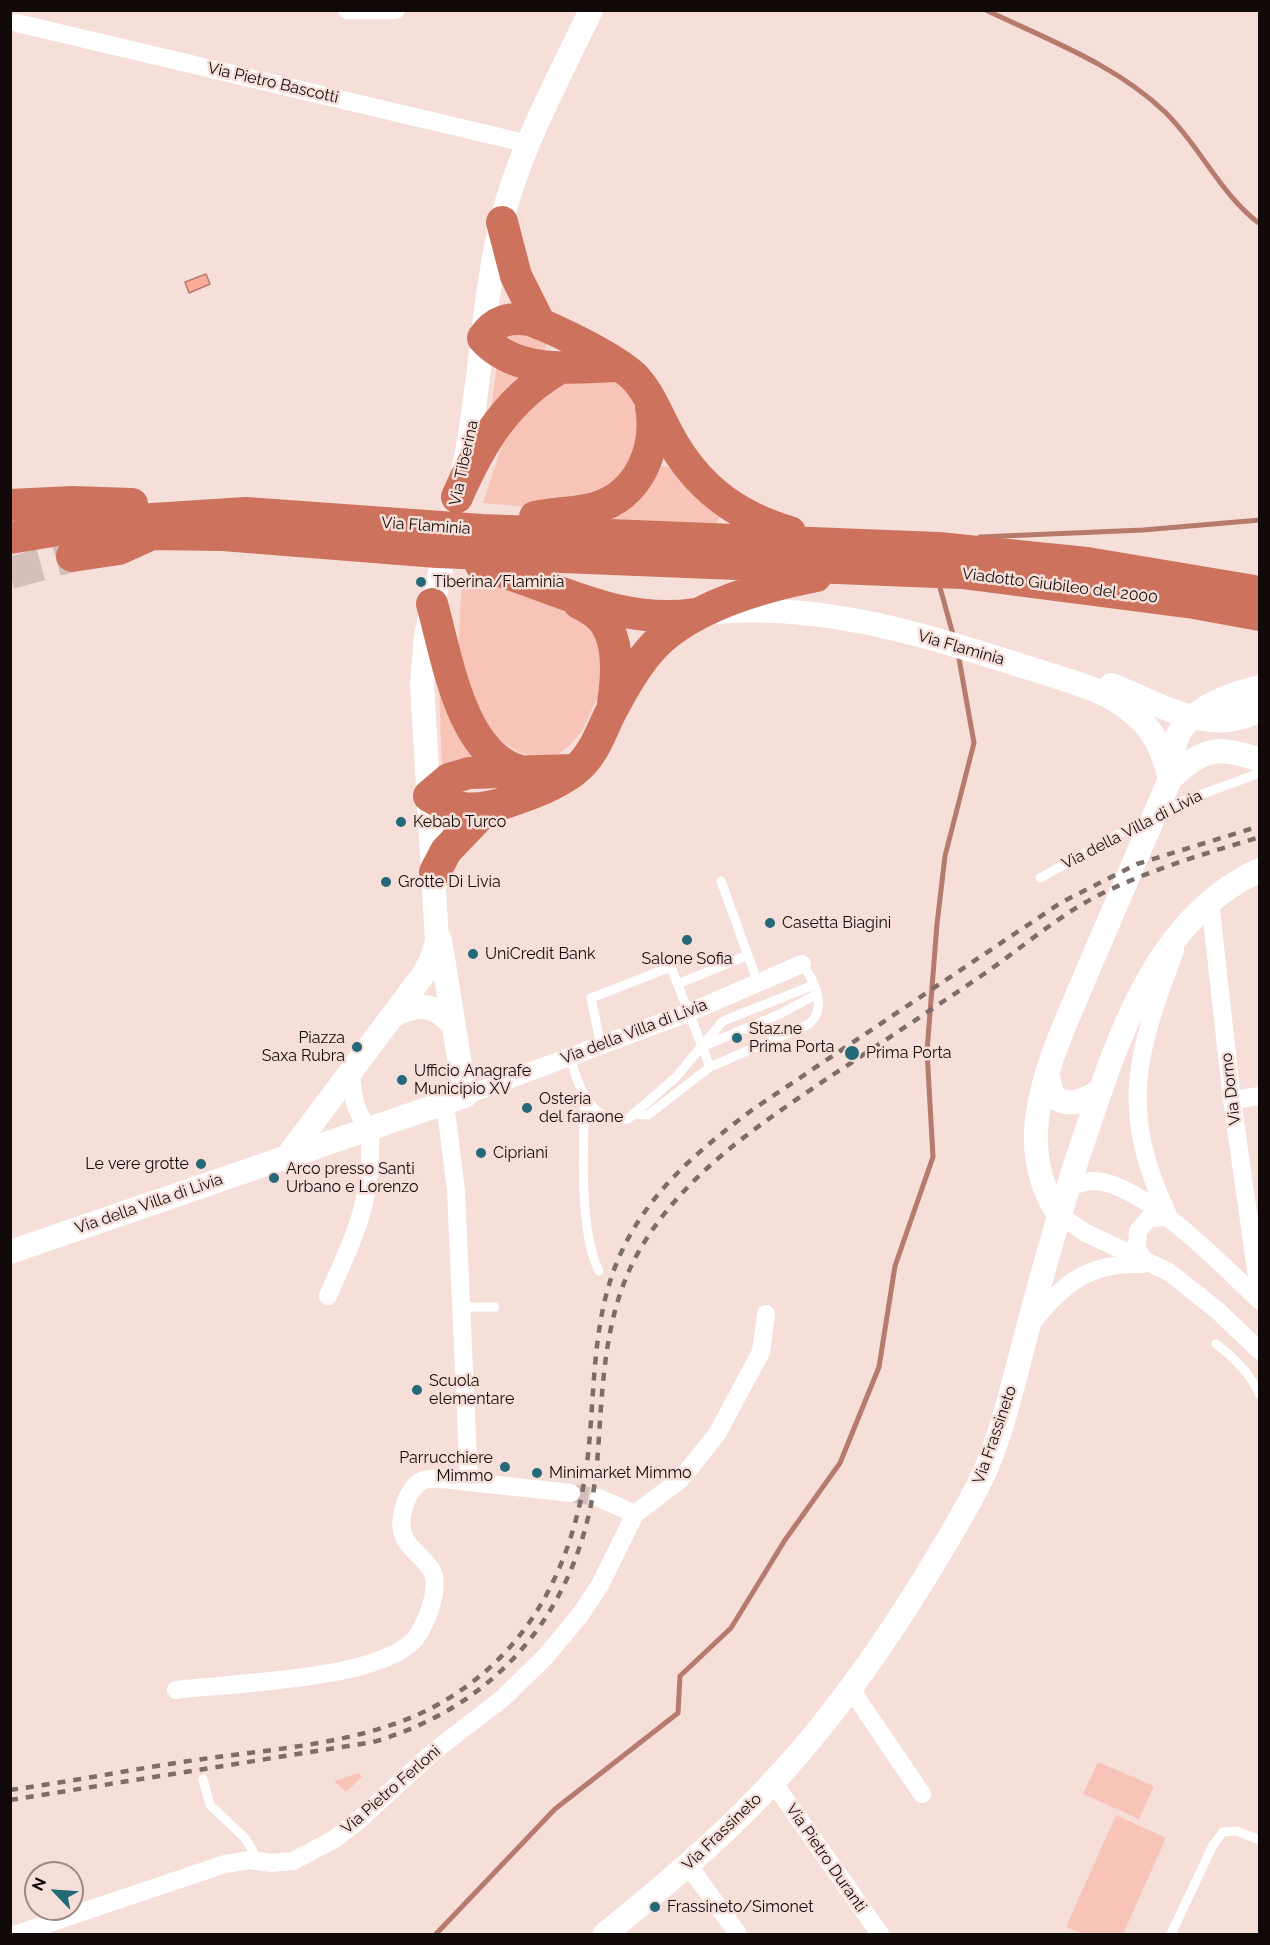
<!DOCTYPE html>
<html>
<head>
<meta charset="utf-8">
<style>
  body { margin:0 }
  #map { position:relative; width:1270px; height:1945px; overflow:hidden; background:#f6dfd9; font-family:Raleway,sans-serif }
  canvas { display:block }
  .frame { position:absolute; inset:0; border:12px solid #120a09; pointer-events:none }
  .north { position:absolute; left:24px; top:1861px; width:60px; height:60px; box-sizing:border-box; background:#f6dfd9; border:2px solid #9b8a86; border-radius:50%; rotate:295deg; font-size:16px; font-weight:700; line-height:24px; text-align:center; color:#120a09 }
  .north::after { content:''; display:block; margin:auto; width:21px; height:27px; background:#236978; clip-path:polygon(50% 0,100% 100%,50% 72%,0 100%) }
</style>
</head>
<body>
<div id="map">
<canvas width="1270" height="1945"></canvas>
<div class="frame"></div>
<div class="north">N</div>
</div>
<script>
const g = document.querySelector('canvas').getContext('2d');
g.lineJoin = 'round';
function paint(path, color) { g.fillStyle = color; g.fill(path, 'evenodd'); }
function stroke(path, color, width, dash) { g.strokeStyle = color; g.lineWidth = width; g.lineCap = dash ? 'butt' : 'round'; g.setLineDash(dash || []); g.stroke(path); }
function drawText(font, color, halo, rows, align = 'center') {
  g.font = font + ' Raleway,sans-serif'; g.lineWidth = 5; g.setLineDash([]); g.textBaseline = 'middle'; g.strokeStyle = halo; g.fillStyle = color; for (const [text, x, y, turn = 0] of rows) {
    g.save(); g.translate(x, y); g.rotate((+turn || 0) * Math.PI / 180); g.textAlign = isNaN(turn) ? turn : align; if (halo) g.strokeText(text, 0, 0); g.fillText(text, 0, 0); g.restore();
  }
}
paint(new Path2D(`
  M515,330l32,10 -1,8 -7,5 -36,-13z
  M497,364l24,10 -30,35z
  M602,373l37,25 5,42 -33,48 -83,19 -45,-4 18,-55 14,-24 37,-40z
  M663,466l8,2 49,49 -4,7 -115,-4 57,-53z
  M475,576l103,34 23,25 -1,57 -18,39 -12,14 -13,10 -28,1 -11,-4 -33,-22 -27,-76 4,-76z
  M438,661l48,98 -44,9z
  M1098,1762l56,24 -15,33 -56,-25z
  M359,1773l3,4 -16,15 -12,-11z
  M1116,1815l50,23 -43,96h-40l-17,-7z`), '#f7c4b7');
const water = new Path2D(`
  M206,274l4,10 -21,9 -4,-11z`);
paint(water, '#fcac98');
stroke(water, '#b67b6d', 1.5);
stroke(new Path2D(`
  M986,10c62,30 129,54 179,102 35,34 55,82 95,112
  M980,537l163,-7 117,-10
  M939,584l15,54
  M436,1934l119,-125 123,-96 2,-37 51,-48 54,-88 55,-77 39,-96 16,-101 38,-109 -6,-106 10,-127 8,-68 29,-113 -16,-90`), '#b67b6d', 5);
stroke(new Path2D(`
  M571,1493l28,5`), '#d4bfba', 18, [18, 9]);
stroke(new Path2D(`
  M10,573l62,-17`), '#d4bfba', 32, [32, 16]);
stroke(new Path2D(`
  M1161,812l22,-11 77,-28
  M1040,878l106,-59
  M721,881l37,102
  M678,984l70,-29
  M601,1046l-10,-48 80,-31 39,100
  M704,1046l76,-32 37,-20
  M570,1057c9,30 19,66 58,62l48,-42 47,-56 91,-36
  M585,1101c-2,44 -6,131 14,170
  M633,1114l15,1 62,-48 99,-43c19,-17 6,-42 -7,-60
  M463,1307h32
  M1216,1344c19,14 34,29 44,51
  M203,1779l7,26 35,33 14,23
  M1171,1934l42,-89 10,-13 13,-1 24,9`), '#fff', 9);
stroke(new Path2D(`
  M347,10h49
  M17,23l512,121
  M1210,901l22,199 25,177
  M465,1096l225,-84 112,-48
  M1232,1100l28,-4
  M1067,1187c9,-2 18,-6 27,-6 49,1 131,87 166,120
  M1059,1215l27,18 83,39 49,39 42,40
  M1169,1217c-51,-107 -33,-162 6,-267
  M1147,1263l-10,-13 1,-19 11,-13 20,-1
  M328,1296c28,-64 45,-95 42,-167 -16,-17 -17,-33 -19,-56
  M1031,1324c32,-41 58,-62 112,-60
  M469,1482l102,11
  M599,1498l36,16
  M850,1688l72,106
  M176,1690c57,-7 194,-10 235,-47 13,-12 27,-48 23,-67 -4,-15 -24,-25 -30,-39 -7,-16 2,-50 20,-57 13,-4 32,1 45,2l-13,-291 -11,-88
  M773,1782l107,152
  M688,1865l50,69
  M17,1934l208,-70 24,-4 22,3 22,-2 40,-21 26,-20 73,-67 71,-55 43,-42 34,-41 20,-30 35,-71 46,-35 36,-45 44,-82 5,-38`), '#fff', 18);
stroke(new Path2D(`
  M464,467c17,-80 18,-163 37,-243 18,-75 57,-144 90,-214
  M718,612c107,-9 210,24 311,56 35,12 76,20 104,45 22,18 30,38 37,66
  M1111,685c48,18 97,53 149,25
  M1171,769c1,-12 2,-25 8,-36 15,-26 54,-40 81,-46
  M394,1015c25,-13 42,-11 60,11
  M1048,1078l5,18c15,13 32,4 47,-5
  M287,1157l136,-182 8,-14 6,-20 -15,-257 4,-48 22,-100
  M1059,1215c-19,-29 -26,-62 -22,-96 6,-50 31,-101 50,-147 28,-64 55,-129 83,-193 34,-31 46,-34 90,-19
  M10,1252l455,-156 -25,-156
  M605,1934c63,-51 126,-104 180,-165 73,-81 133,-175 186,-270 30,-52 41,-114 57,-171 17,-65 35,-128 57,-192 33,-99 72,-220 175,-266`), '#fff', 24);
stroke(new Path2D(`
  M502,222l14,54 24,48
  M619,366c-46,1 -102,10 -136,-28 12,-18 27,-21 47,-18 25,9 91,41 107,60 14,16 22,38 32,56 27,50 66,80 121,96
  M457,497c24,-55 51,-100 105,-130
  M10,505l62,-3 60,2
  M535,517c20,-4 41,-4 60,-9 45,-13 63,-60 56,-101
  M10,538l96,-16 140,-9 236,17 456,18 149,15 173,29
  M72,556l47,-7 33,-15 71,1 214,17 525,21 232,30 66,12
  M481,565c72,20 137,61 214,49
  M579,603c7,4 15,8 20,13 22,21 18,61 14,87
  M432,604c15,52 28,150 88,167
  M575,770l-106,3 -20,6 -20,17c26,16 50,15 79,6 23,-8 46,-16 66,-31 22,-17 27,-42 40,-65 12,-23 28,-50 47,-67 41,-36 104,-53 155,-63
  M435,872l11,-21 41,-43`), '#cd725c', 32);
stroke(new Path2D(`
  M10,1790c65,-9 129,-22 193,-31 71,-10 148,-15 214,-44 108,-49 158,-147 171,-260 7,-64 4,-132 29,-193 27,-66 79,-110 135,-152l310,-208 75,-38 123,-38
  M10,1800l363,-58c132,-38 211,-142 224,-278 6,-75 5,-152 45,-218 45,-75 121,-124 192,-172 49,-32 98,-65 147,-98 41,-28 80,-63 124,-84 50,-24 102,-39 155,-55`), '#7c6d69', 4.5, [8, 8]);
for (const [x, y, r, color] of [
  [421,582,6,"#236978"],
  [401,822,6,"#236978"],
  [386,882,6,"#236978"],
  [770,923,6,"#236978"],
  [687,940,6,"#236978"],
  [473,954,6,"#236978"],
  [737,1038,6,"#236978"],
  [357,1047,6,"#236978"],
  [852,1053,8,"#236978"],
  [402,1080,6,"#236978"],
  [527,1108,6,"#236978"],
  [481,1153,6,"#236978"],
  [201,1164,6,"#236978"],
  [274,1178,6,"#236978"],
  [417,1390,6,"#236978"],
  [505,1467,6,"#236978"],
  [537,1473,6,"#236978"],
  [655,1907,6,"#236978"]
]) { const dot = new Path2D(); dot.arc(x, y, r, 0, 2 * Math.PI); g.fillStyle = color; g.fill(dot); stroke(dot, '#f6dfd9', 2); }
drawText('16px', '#120a09', '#f6dfd9', [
  ["Via Pietro Bascotti",273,83,13],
  ["Via Tiberina",464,463,-78],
  ["Via Flaminia",426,526,4],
  ["Viadotto Giubileo del 2000",1060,586,7],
  ["Via Flaminia",961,648,16],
  ["Via della Villa di Livia",1132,830,-27],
  ["Via della Villa di Livia",634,1032,-21],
  ["Via Dorno",1231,1089,-97],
  ["Via della Villa di Livia",149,1204,-19],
  ["Via Frassineto",995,1435,-71],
  ["Via Pietro Ferloni",391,1790,-41],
  ["Via Frassineto",722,1832,-44],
  ["Via Pietro Duranti",826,1858,55]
]);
drawText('16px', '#120a09', '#f6dfd9', [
  ["Tiberina/Flaminia",433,582],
  ["Kebab Turco",413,822],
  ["Grotte Di Livia",398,882],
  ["Casetta Biagini",782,923],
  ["UniCredit Bank",485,954],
  ["Salone Sofia",687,959,"center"],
  ["Staz.ne",749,1029],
  ["Prima Porta",749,1047],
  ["Piazza",345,1038,"right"],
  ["Saxa Rubra",345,1056,"right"],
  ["Prima Porta",866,1053],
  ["Ufficio Anagrafe",414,1071],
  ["Municipio XV",414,1089],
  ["Osteria",539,1099],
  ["del faraone",539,1117],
  ["Cipriani",493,1153],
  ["Le vere grotte",189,1164,"right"],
  ["Arco presso Santi",286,1169],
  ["Urbano e Lorenzo",286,1187],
  ["Scuola",429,1381],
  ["elementare",429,1399],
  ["Parrucchiere",493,1458,"right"],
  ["Mimmo",493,1476,"right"],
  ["Minimarket Mimmo",549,1473],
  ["Frassineto/Simonet",667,1907]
], 'left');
</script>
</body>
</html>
